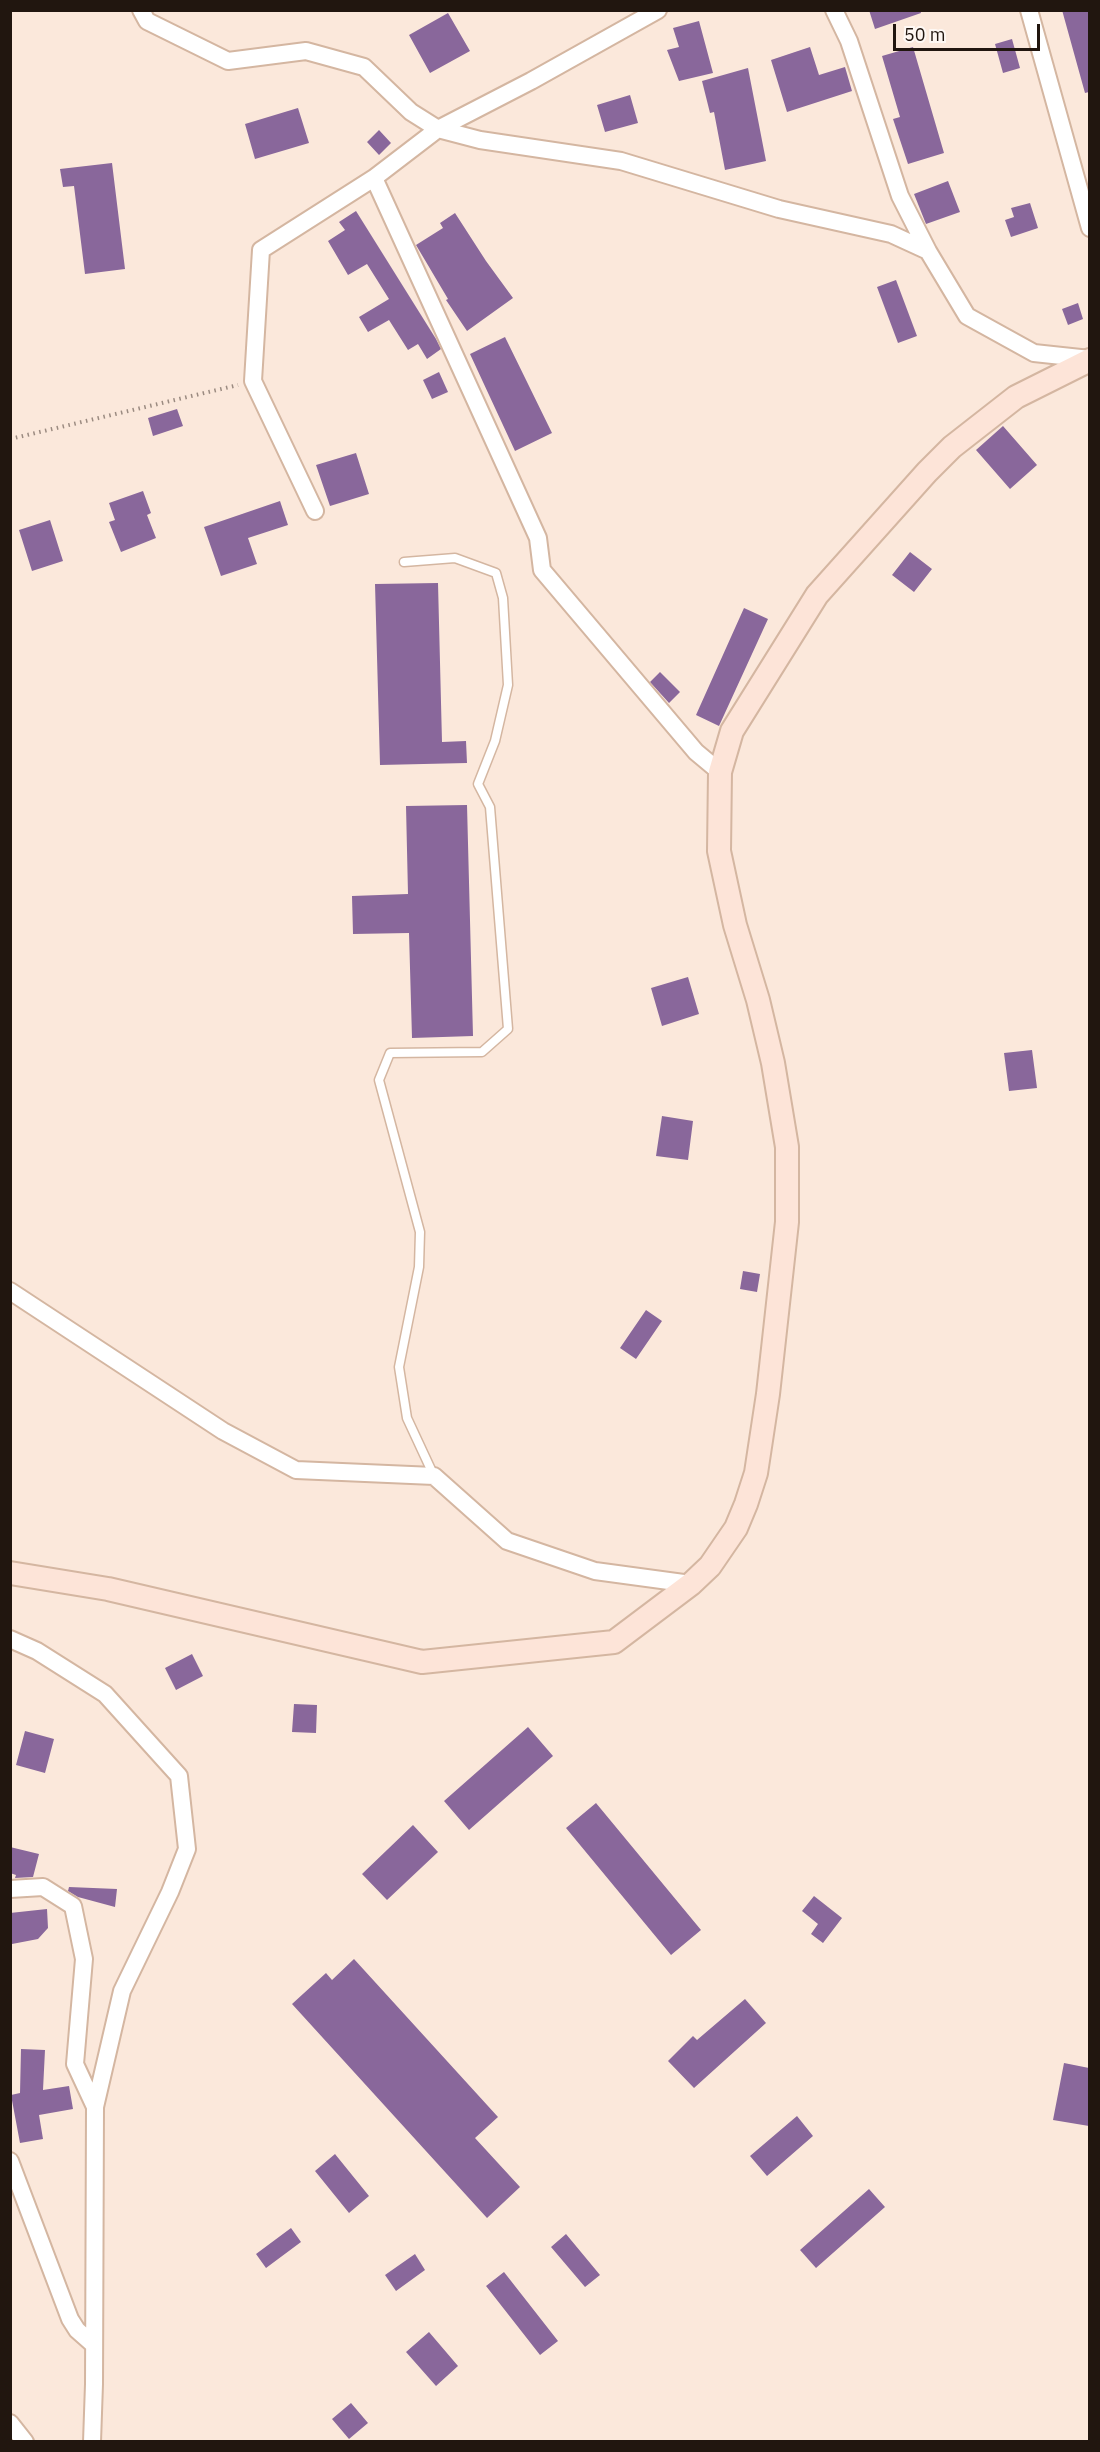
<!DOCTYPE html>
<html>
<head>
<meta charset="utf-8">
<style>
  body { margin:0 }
  #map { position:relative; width:1100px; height:2452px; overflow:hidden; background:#fbe8db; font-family:"IBM Plex Sans",sans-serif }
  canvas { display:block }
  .frame { position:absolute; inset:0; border:12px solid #21160f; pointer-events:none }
  .scale { position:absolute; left:893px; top:24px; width:147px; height:27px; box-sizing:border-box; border:3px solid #21160f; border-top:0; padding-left:8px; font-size:18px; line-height:21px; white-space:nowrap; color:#21160f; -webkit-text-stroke:4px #fef8f4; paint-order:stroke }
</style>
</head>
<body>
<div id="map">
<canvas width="1100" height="2452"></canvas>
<div class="frame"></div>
<div class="scale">50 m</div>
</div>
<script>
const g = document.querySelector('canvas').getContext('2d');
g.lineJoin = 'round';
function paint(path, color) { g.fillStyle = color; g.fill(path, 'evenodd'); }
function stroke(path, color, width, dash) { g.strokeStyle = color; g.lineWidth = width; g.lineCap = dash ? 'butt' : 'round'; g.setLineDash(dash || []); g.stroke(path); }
paint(new Path2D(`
  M869,10h51l1,3 -46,16z
  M1062,10h27v82l-4,1z
  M448,13l22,38 -40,22 -21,-38z
  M699,21l14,52 -34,8 -12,-31 12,-3 -6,-19z
  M1012,39l8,29 -17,5 -8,-29z
  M810,47l9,28 26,-8 7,24 -65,21 -16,-52z
  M913,47l31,106 -36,11 -15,-45 7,-2 -18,-61z
  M748,68l18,93 -41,9 -11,-58 -4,1 -8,-32z
  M630,95l8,28 -33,9 -8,-27z
  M298,108l11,35 -54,16 -10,-35z
  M379,130l12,13 -12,12 -12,-13z
  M112,163l13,106 -40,5 -11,-88 -11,1 -3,-18z
  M948,181l12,31 -34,12 -12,-30z
  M1030,203l8,25 -27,9 -6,-17 9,-3 -3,-9z
  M356,211l80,128 5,10 -14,10 -9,-15 -10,6 -19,-30 -21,12 -9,-15 30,-18 -22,-35 -19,11 -20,-34 17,-11 -6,-8z
  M455,213l31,48 27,37 -46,33 -21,-31 2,-1 -32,-54 27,-17 -3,-5z
  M896,280l21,56 -19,7 -21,-56z
  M1078,303l5,16 -15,6 -6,-16z
  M505,337l47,96 -37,18 -45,-97z
  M439,372l9,20 -16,7 -9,-19z
  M177,409l6,17 -30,10 -5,-18z
  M1003,426l34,39 -27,24 -34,-39z
  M356,453l13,41 -39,12 -14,-41z
  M143,491l8,22 -4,2 9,23 -35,14 -12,-30 6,-2 -6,-17z
  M280,501l8,24 -40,13 9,26 -36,12 -17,-49z
  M50,520l13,41 -31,10 -13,-41z
  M910,552l22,17 -18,23 -22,-17z
  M438,583l4,159 24,-1 1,22 -87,2 -5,-181z
  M744,608l24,11 -49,107 -23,-11z
  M660,672l20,20 -11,11 -19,-21z
  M467,805l6,231 -61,2 -3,-105 -56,1 -1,-38 56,-2 -2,-88z
  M688,977l11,37 -37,12 -11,-38z
  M1032,1050l5,38 -28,3 -5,-38z
  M662,1116l31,5 -5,39 -32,-4z
  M743,1271l17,3 -3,18 -17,-3z
  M646,1310l16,11 -26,38 -16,-11z
  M192,1654l11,22 -27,14 -11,-22z
  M294,1704l23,1 -1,28 -24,-1z
  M528,1727l25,29 -84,74 -25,-29z
  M25,1731l29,8 -9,34 -29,-8z
  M596,1803l105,127 -30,25 -105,-127z
  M413,1825l25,27 -51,48 -25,-26z
  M10,1847l29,7 -6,23 -18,1 1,-3 -6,-2z
  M69,1887l48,2 -2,18 -37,-10 -10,-6z
  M814,1896l28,22 -19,25 -12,-9 7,-10 -16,-13z
  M47,1909l1,19 -10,11 -26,5 -2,-31z
  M354,1959l144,158 -23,21 45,49 -33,31 -195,-214 34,-31 6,7z
  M745,1999l21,24 -72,65 -26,-27 25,-25 4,4z
  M21,2049l24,1 -2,40 26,-4 4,23 -34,6 4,24 -23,4 -9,-48 9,-2z
  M1064,2063l25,5v58l-36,-6z
  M797,2116l16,20 -46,40 -17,-20z
  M335,2154l34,42 -20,17 -34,-42z
  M869,2189l16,18 -69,61 -16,-18z
  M291,2228l10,14 -35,26 -10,-14z
  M566,2234l34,41 -15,12 -34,-40z
  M415,2254l10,16 -29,21 -11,-16z
  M504,2272l54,69 -18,14 -54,-69z
  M429,2332l29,34 -22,20 -30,-34z
  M351,2403l17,20 -19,16 -17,-20z`), '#89679b');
const lane = new Path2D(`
  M404,562l51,-4 41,15 7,25 5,87 -13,56 -17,43 12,23 18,222 -26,23 -92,1 -11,27 41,152 -1,35 -20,100 8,51 27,58`);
const street = new Path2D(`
  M141,10l6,11 81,40 78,-10 58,16 47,45 27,17 93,-48 127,-71
  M834,10l15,31 51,155 28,55
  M1029,10l61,218
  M374,178l164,360 4,32 154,182 24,20
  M315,511l-62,-130 8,-131 113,-72 64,-49 42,11 141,21 158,48 112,25 37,17 39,65 67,37 56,6
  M10,1291l213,140 73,39 138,6 73,65 88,30 96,13
  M10,1639l27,12 68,43 74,82 8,73 -17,43 -48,99 -27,116 -1,277 -2,58
  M10,1889l33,-2 30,19 11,53 -9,105 20,43
  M10,2161l60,158 7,11 17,15
  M10,2423l15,19`);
const secondary = new Path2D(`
  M10,1573l98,16 314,73 192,-20 77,-58 19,-18 26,-38 10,-24 10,-31 12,-79 19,-172v-75l-14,-84 -15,-63 -23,-75 -16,-74 1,-79 12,-41 85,-136 110,-123 25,-25 64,-50 74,-37`);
stroke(lane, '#d4b6a1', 11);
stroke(street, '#d4b6a1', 20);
stroke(secondary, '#d4b6a1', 26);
stroke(new Path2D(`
  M10,439l228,-54`), '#9b8b81', 4, [1.5, 4.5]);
stroke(lane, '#fff', 8);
stroke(street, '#fff', 16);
stroke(secondary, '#fde4d8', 22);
</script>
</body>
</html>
